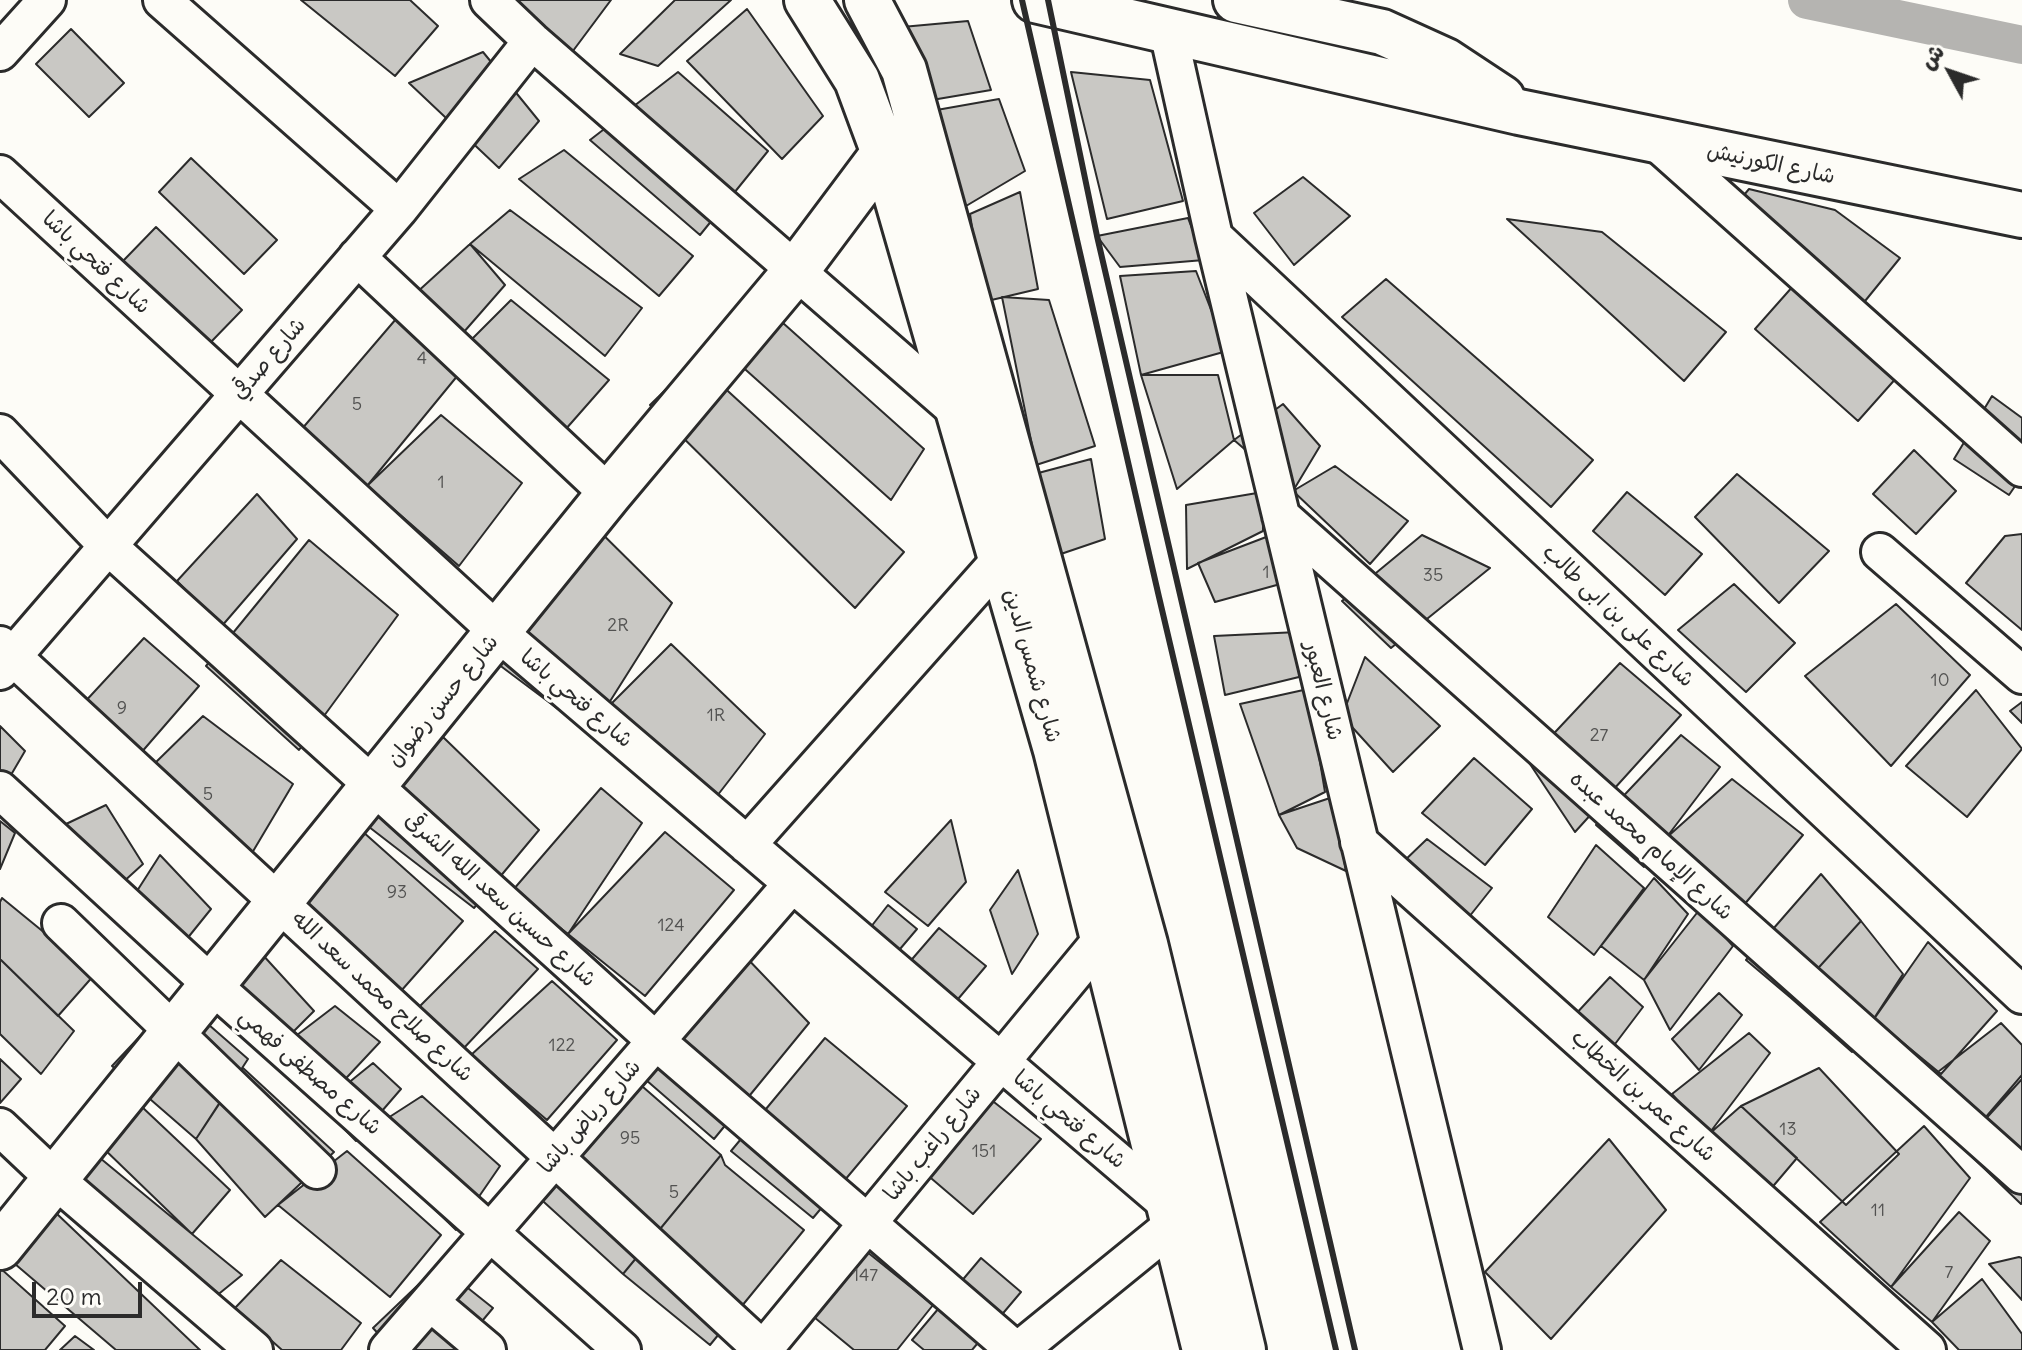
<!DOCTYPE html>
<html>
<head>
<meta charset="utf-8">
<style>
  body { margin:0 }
  #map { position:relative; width:2022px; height:1350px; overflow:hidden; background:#fdfcf7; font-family:Delius,"Playpen Sans Arabic",sans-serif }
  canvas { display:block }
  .north { position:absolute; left:1910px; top:32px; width:80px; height:80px; -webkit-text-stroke:6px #fdfcf7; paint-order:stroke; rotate:310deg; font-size:22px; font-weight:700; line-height:32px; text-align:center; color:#2b2b2b }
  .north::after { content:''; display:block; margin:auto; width:28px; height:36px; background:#2b2b2b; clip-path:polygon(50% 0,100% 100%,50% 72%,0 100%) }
  .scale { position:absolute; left:32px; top:1282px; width:110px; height:36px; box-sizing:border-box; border:4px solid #2b2b2b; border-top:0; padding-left:10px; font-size:24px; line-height:28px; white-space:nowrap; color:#2b2b2b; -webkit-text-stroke:6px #fdfcf7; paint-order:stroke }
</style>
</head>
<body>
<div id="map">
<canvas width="2022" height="1350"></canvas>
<div class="north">ش</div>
<div class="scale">20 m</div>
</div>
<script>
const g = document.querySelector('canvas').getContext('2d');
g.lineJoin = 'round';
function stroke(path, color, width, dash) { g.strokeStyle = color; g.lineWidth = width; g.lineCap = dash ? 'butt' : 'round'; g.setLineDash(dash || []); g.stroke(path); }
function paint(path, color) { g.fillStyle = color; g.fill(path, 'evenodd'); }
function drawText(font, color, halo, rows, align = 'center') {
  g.font = font + ' Delius,"Playpen Sans Arabic",sans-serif'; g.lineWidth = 6; g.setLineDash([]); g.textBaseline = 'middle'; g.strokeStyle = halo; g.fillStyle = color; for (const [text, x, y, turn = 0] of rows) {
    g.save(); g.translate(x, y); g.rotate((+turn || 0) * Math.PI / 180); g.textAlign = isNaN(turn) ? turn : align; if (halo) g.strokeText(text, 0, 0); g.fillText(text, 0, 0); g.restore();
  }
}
stroke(new Path2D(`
  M1807,0l215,45`), '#b5b4b1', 38);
const building = new Path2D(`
  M301,0h109l28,26 -43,50z
  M498,0h113l-53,71z
  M675,0h56l-73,66 -38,-12z
  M747,9l76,107 -41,43 -95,-98z
  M968,21l23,69 -65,11 -24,-74z
  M71,29l53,54 -35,34 -53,-53z
  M483,52l56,69 -40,47 -90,-85z
  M678,72l90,79 -68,84 -110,-95z
  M1071,72l79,8 33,121 -76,18z
  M999,99l26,72 -59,35 -35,-95z
  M564,150l129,106 -34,40 -140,-117z
  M191,158l86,82 -33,34 -85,-82z
  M1303,177l47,39 -56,49 -40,-52z
  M1749,189l86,21 65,48 -39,48 -122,-105z
  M1020,192l18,97 -55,13 -13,-88z
  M510,210l132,98 -37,48 -135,-112z
  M1188,218l16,42 -84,7 -23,-31z
  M1507,219l95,13 124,100 -42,49z
  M156,227l86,83 -33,34 -86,-83z
  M470,244l35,41 -42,48 -48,-39z
  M1196,271l31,80 -86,24 -21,-99z
  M1386,279l207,181 -42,47 -209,-190z
  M1794,285l104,91 -40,45 -103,-92z
  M1002,297l47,3 46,146 -59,19z
  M511,300l98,80 -44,50 -97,-87z
  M402,312l61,57 -96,117 -66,-56z
  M783,323l141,126 -33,51 -154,-138z
  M695,361l209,191 -49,56 -205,-203z
  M1141,375h77l16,65 -57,49z
  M1992,396l30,22v58l-13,19 -55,-36z
  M1283,404l37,42 -27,45 -59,-51z
  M441,415l81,68 -63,83 -92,-80z
  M1914,450l42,41 -40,43 -43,-40z
  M1091,459l14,80 -53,18 -25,-81z
  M1335,466l73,55 -38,43 -77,-73z
  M1737,474l92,77 -50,52 -84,-86z
  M1263,492v39l-76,38 -1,-64z
  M1627,492l75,62 -37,41 -72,-64z
  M257,494l40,45 -76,88 -44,-46z
  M572,504l100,99 -82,130 -124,-93z
  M1274,534l10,49 -69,19 -17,-39z
  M2022,534v96l-56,-47 39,-47z
  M1422,535l68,33 -99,80 -49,-47z
  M309,540l89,75 -99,135 -93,-84z
  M1734,584l61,59 -49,49 -68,-62z
  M1896,604l74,71 -79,91 -86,-90z
  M1298,632l1,45 -74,18 -11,-59z
  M144,638l55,48 -59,68 -58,-49z
  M671,644l94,90 -48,62 -111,-87z
  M1365,657l75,69 -47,46 -51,-56z
  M1620,663l61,52 -106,117 -47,-71z
  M1308,689l17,103 -46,23 -39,-111z
  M1976,690l46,59 -55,68 -61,-51z
  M2022,702v21l-12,-12z
  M203,716l90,68 -41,69 -100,-87z
  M0,726l25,25 -17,29 -8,-8z
  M1681,735l39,32 -76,100 -48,-42z
  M443,737l96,93 -65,78 -136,-105z
  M1474,758l58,51 -47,56 -63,-52z
  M1732,779l71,56 -60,71 -78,-67z
  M601,788l41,35 -74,111 -55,-44z
  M1333,797l13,74 -49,-23 -18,-33z
  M106,805l37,59 -22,20 -55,-60z
  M951,820l15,62 -38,44 -43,-34z
  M0,821l15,12 -15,36z
  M362,831l101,90 -62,70 -101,-90z
  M665,832l69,58 -89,106 -77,-62z
  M1427,839l65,49 -27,34 -64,-58z
  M1596,845l48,43 -50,67 -46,-38z
  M160,855l51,54 -25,31 -49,-49z
  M1018,870l20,64 -26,40 -22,-64z
  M1821,874l40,47 -70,77 -45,-38z
  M1654,878l34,36 -44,66 -43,-34z
  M2,898l93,76 -37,42 -58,-57v-57z
  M888,905l29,24 -28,33 -26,-25z
  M1700,909l33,37 -63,84 -26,-50z
  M1861,921l42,53 -51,78 -61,-54z
  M939,928l47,38 -33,39 -46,-40z
  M495,931l43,38 -75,80 -45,-41z
  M1928,942l69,69 -56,63 -67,-55z
  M261,953l53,58 -47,47 -57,-48z
  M742,953l67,70 -95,116 -76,-66z
  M0,959l74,72 -33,43 -41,-40z
  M1610,977l33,30 -31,41 -38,-32z
  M552,981l65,59 -70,80 -76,-65z
  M1719,993l23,22 -43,55 -27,-31z
  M177,997l71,62 -52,80 -84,-73z
  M335,1006l45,36 -59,63 -54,-47z
  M2001,1023l21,22v34l-61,67 -54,-50z
  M1749,1033l21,20 -62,82 -36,-41z
  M825,1038l82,68 -94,112 -82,-67z
  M0,1059l21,20 -21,24z
  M373,1063l28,26 -45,52 -35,-36z
  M243,1068l91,84 -69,65 -69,-78z
  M1819,1068l80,86 -53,51 -105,-99z
  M2022,1075v127l-1,2 -60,-58z
  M635,1080l86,75 -98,119 -89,-81z
  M985,1095l56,44 -68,75 -48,-41z
  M422,1096l78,70 -44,64 -96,-94z
  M141,1106l89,84 -38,44 -92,-89z
  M1741,1106l56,52 -28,33 -61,-56z
  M1924,1126l46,52 -79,109 -71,-65z
  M1609,1139l57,71 -115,129 -66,-67z
  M347,1151l94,84 -51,62 -112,-92z
  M721,1155l4,10 79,65 -94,115 -87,-71z
  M100,1158l92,76 50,41 -27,22 -137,-119z
  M1959,1212l31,29 -58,81 -41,-35z
  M56,1213l144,137h-84l-108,-92z
  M856,1243l77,62 -36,45h-43l-51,-42z
  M2019,1257l3,1v42l-33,-36z
  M981,1258l40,34 -49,58h-48l-12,-10z
  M281,1260l80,63 -20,27h-59l-47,-42z
  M439,1265l54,43 -35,42h-65l-20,-22z
  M0,1268l65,58 -20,24h-45z
  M1982,1279l40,55v16h-63l-27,-28z
  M75,1336l19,14h-34z`);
paint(building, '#c9c8c4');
stroke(building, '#2b2b2b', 2);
const minor = new Path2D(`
  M162,0l237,209
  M489,0l43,41 424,369
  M1168,31l46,206 268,1113
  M0,52l47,-52
  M1653,139l369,329
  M0,174l498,458 671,573
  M1214,237l808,758
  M357,257l252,237
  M0,433l108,113 548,495 359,309
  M1281,516l741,659
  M1880,552l142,123
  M0,645l763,705
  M0,671l399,-462 133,-168
  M0,790l211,194 411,366
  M1359,842l568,508
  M747,845l255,-287
  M61,923l256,247
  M0,1127l56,53 198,170
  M430,1302l57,48
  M388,1350l404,-466
  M763,1350l340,-412
  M1019,1350l155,-126`);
const tertiary = new Path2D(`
  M807,0l50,80 27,73 172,597 149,600
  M867,0l37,70 241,874 98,406
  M1035,0l484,112 503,103
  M1236,0l146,32 64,29 56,37
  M0,1247l609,-753 186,-222 89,-119`);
stroke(minor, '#2b2b2b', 42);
stroke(tertiary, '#2b2b2b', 50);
stroke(minor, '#fdfcf7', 36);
stroke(tertiary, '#fdfcf7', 44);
stroke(new Path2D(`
  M1022,0l137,597 177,753
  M1048,0l49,236 258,1114`), '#2b2b2b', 6);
drawText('18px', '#525251', null, [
  ["4",422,359],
  ["5",357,405],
  ["1",441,483],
  ["1",1266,573],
  ["35",1433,576],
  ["2R",618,626],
  ["10",1940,681],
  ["9",122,709],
  ["1R",716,716],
  ["27",1599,736],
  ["5",208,795],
  ["93",397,893],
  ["124",671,926],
  ["122",562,1046],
  ["13",1788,1130],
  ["95",630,1139],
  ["151",984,1152],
  ["5",674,1193],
  ["11",1878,1211],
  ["7",1949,1273],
  ["147",865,1276]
]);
drawText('22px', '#2b2b2b', '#fdfcf7', [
  ["شارع الكورنيش",1771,164,12],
  ["شارع فتحي باشا",96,263,43],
  ["شارع صدقي",269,359,-49],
  ["شارع على بن ابى طالب",1618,616,43],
  ["شارع شمس الدين",1032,666,74],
  ["شارع العبور",1323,691,76],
  ["شارع فتحي باشا",576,699,40],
  ["شارع حسن رضوان",443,701,-51],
  ["شارع الإمام محمد عبده",1651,846,42],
  ["شارع حسين سعد الله الشرقى",500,900,42],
  ["شارع صلاح محمد سعد الله",382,997,43],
  ["شارع مصطفى فهمي",310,1072,41],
  ["شارع عمر بن الخطاب",1643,1096,42],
  ["شارع رياض باشا",590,1117,-49],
  ["شارع فتحي باشا",1069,1120,40],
  ["شارع راغب باشا",933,1144,-51]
]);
</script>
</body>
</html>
